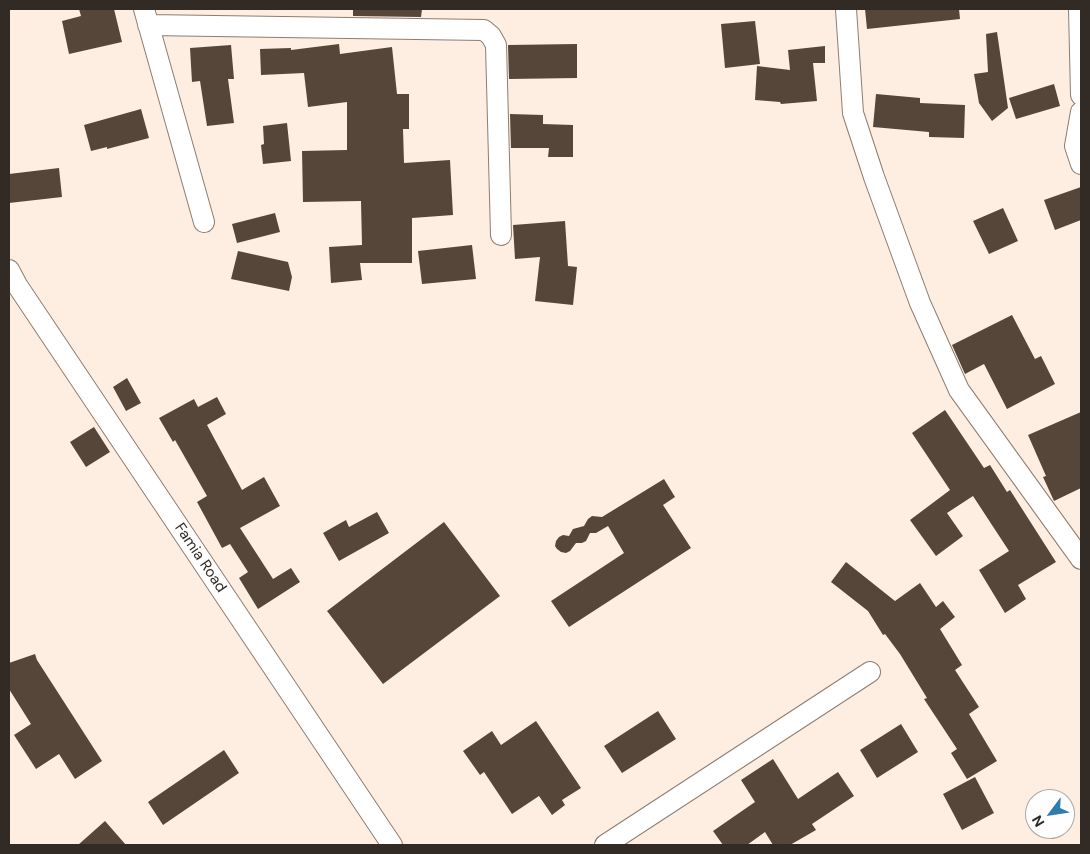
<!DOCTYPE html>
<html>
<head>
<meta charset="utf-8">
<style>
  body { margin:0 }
  #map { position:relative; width:1090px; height:854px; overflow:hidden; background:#fdeee1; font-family:"DM Sans",sans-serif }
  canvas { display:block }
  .frame { position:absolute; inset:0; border:10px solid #322b25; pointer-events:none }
  .north { position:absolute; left:1025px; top:789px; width:50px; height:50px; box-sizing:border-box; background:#fefefe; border:1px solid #acaaa7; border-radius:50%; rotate:239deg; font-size:14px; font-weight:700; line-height:20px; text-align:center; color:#322b25 }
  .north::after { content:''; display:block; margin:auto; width:18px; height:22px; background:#2f7daf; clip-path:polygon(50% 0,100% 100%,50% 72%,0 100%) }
</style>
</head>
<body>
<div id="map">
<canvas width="1090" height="854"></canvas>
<div class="frame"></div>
<div class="north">N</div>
</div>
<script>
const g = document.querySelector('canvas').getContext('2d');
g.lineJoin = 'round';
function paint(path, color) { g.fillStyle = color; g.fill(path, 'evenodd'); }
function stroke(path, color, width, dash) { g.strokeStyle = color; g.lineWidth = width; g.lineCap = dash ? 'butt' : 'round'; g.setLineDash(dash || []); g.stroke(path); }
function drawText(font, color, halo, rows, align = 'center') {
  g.font = font + ' "DM Sans",sans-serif'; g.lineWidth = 5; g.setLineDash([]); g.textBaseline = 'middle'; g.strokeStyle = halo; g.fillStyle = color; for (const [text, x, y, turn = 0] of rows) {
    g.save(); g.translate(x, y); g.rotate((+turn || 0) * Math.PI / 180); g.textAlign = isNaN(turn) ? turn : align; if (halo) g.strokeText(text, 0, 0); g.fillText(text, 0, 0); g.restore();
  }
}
paint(new Path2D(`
  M79,9h35l8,33 -53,12 -7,-33 19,-5z
  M353,9h69l-1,8 -68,-1z
  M865,9h94l1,10 -93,10z
  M755,21l5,43 -35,4 -4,-44z
  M997,32l11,76 -16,13 -13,-18 -5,-29 14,-2 -2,-38z
  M339,44l1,10 52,-7 5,47h12v35h-6l1,34 46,-3 3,55 -41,3v45h-52l2,17 -31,3 -2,-36 33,-2 -1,-44 -58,1 -1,-51 45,-1v-48l-39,5 -4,-34 -43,2 -1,-26 31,-1v2z
  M577,44v34l-68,1 -1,-34z
  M231,45l3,34h-6l6,44 -27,3 -7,-45 -8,1 -2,-34z
  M825,46v17h-12l4,38 -36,3 -1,-2 -25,-2 2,-34 33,4 -2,-20z
  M1054,84l6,22 -44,13 -7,-21z
  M876,94l44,4v5l45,2 -1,33 -35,-1v-5l-56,-5z
  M141,109l8,29 -42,11v-2l-16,4 -7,-26z
  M510,114l33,1v9l30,1v32h-25l1,-9h-38z
  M287,123l4,38 -28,3 -2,-19 3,-1 -1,-18z
  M59,168l3,29 -53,6v-29z
  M1081,187v33l-26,10 -11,-30z
  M1003,208l15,33 -29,13 -16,-33z
  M275,213l5,19 -43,11 -5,-19z
  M565,221l3,45 9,1 -4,38 -38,-4 5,-44 -25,2 -2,-34z
  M472,245l4,34 -54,5 -4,-33z
  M238,251l50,11 4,15 -3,14 -58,-12z
  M1012,315l23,44 6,-3 14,28 -48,25 -23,-45 -19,10 -13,-29z
  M127,378l14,25 -15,8 -13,-24z
  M217,397l9,17 -19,11 35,65 22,-13 16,29 -40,22 33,51 18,-11 9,14 -42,27 -19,-31 9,-6 -18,-28 -8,4 -25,-46 10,-6 -32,-56 -2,2 -14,-24 35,-19 4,8z
  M945,410l39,58 6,-3 17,27 3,-2 46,72 -38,23 8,14 -21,14 -26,-43 30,-19 -36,-55 -26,17 16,23 -27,20 -26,-36 40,-30 -38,-57z
  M1081,412v76l-27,13 -11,-24 3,-1 -18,-41z
  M94,427l16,25 -24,15 -16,-25z
  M664,479l11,18 -12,8 28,43 -122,79 -18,-26 73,-48 -16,-27 -12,7h-6l-4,8 -4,2h-6l-6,8 -4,2 -5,-1 -4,-3 -2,-3 1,-5 3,-4 4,-2 6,1 4,-7 11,-3 4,-7 4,-3 10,1z
  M377,512l12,21 -50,28 -16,-28 23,-13 3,7z
  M444,522l56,74 -117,88 -56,-73z
  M846,562l49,39 25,-18 16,24 7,-6 12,16 -15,12 22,36 -7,5 24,37 -10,7 28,47 -30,18 -16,-26 6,-4 -33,-50 3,-1 -27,-44 -15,-20 -2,1 -15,-24 -37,-29z
  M35,654l2,6 65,101 -27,18 -16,-25 -23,15 -22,-34 17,-11 -22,-35v-26z
  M658,711l18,28 -54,34 -18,-27z
  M536,721l45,67 -19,12 3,5 -13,10 -13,-19 -27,18 -28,-42 -4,3 -17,-24 29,-20 9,14z
  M901,724l17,28 -41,26 -17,-28z
  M224,750l15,23 -76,52 -15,-23z
  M773,759l25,40 40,-27 16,24 -42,28 4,6 -26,15h-17l-8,-13 -18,13h-24l-10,-14 42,-29 -14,-22z
  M975,777l19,36 -32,17 -19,-36z
  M105,821l21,24h-48z`), '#56463a');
const minor = new Path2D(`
  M144,9l60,213
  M846,9l7,104 21,64 46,126 39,87 122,169
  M1079,9l2,86
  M148,25l336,5 7,6 5,9 5,190
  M1081,112l-6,34 6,18
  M9,270l8,15 375,560
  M605,845l265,-173`);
stroke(minor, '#8e7d6f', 22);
stroke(minor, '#fff', 20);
drawText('15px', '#322b25', '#fefefe', [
  ["Famia Road",200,558,56]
]);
</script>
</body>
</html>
